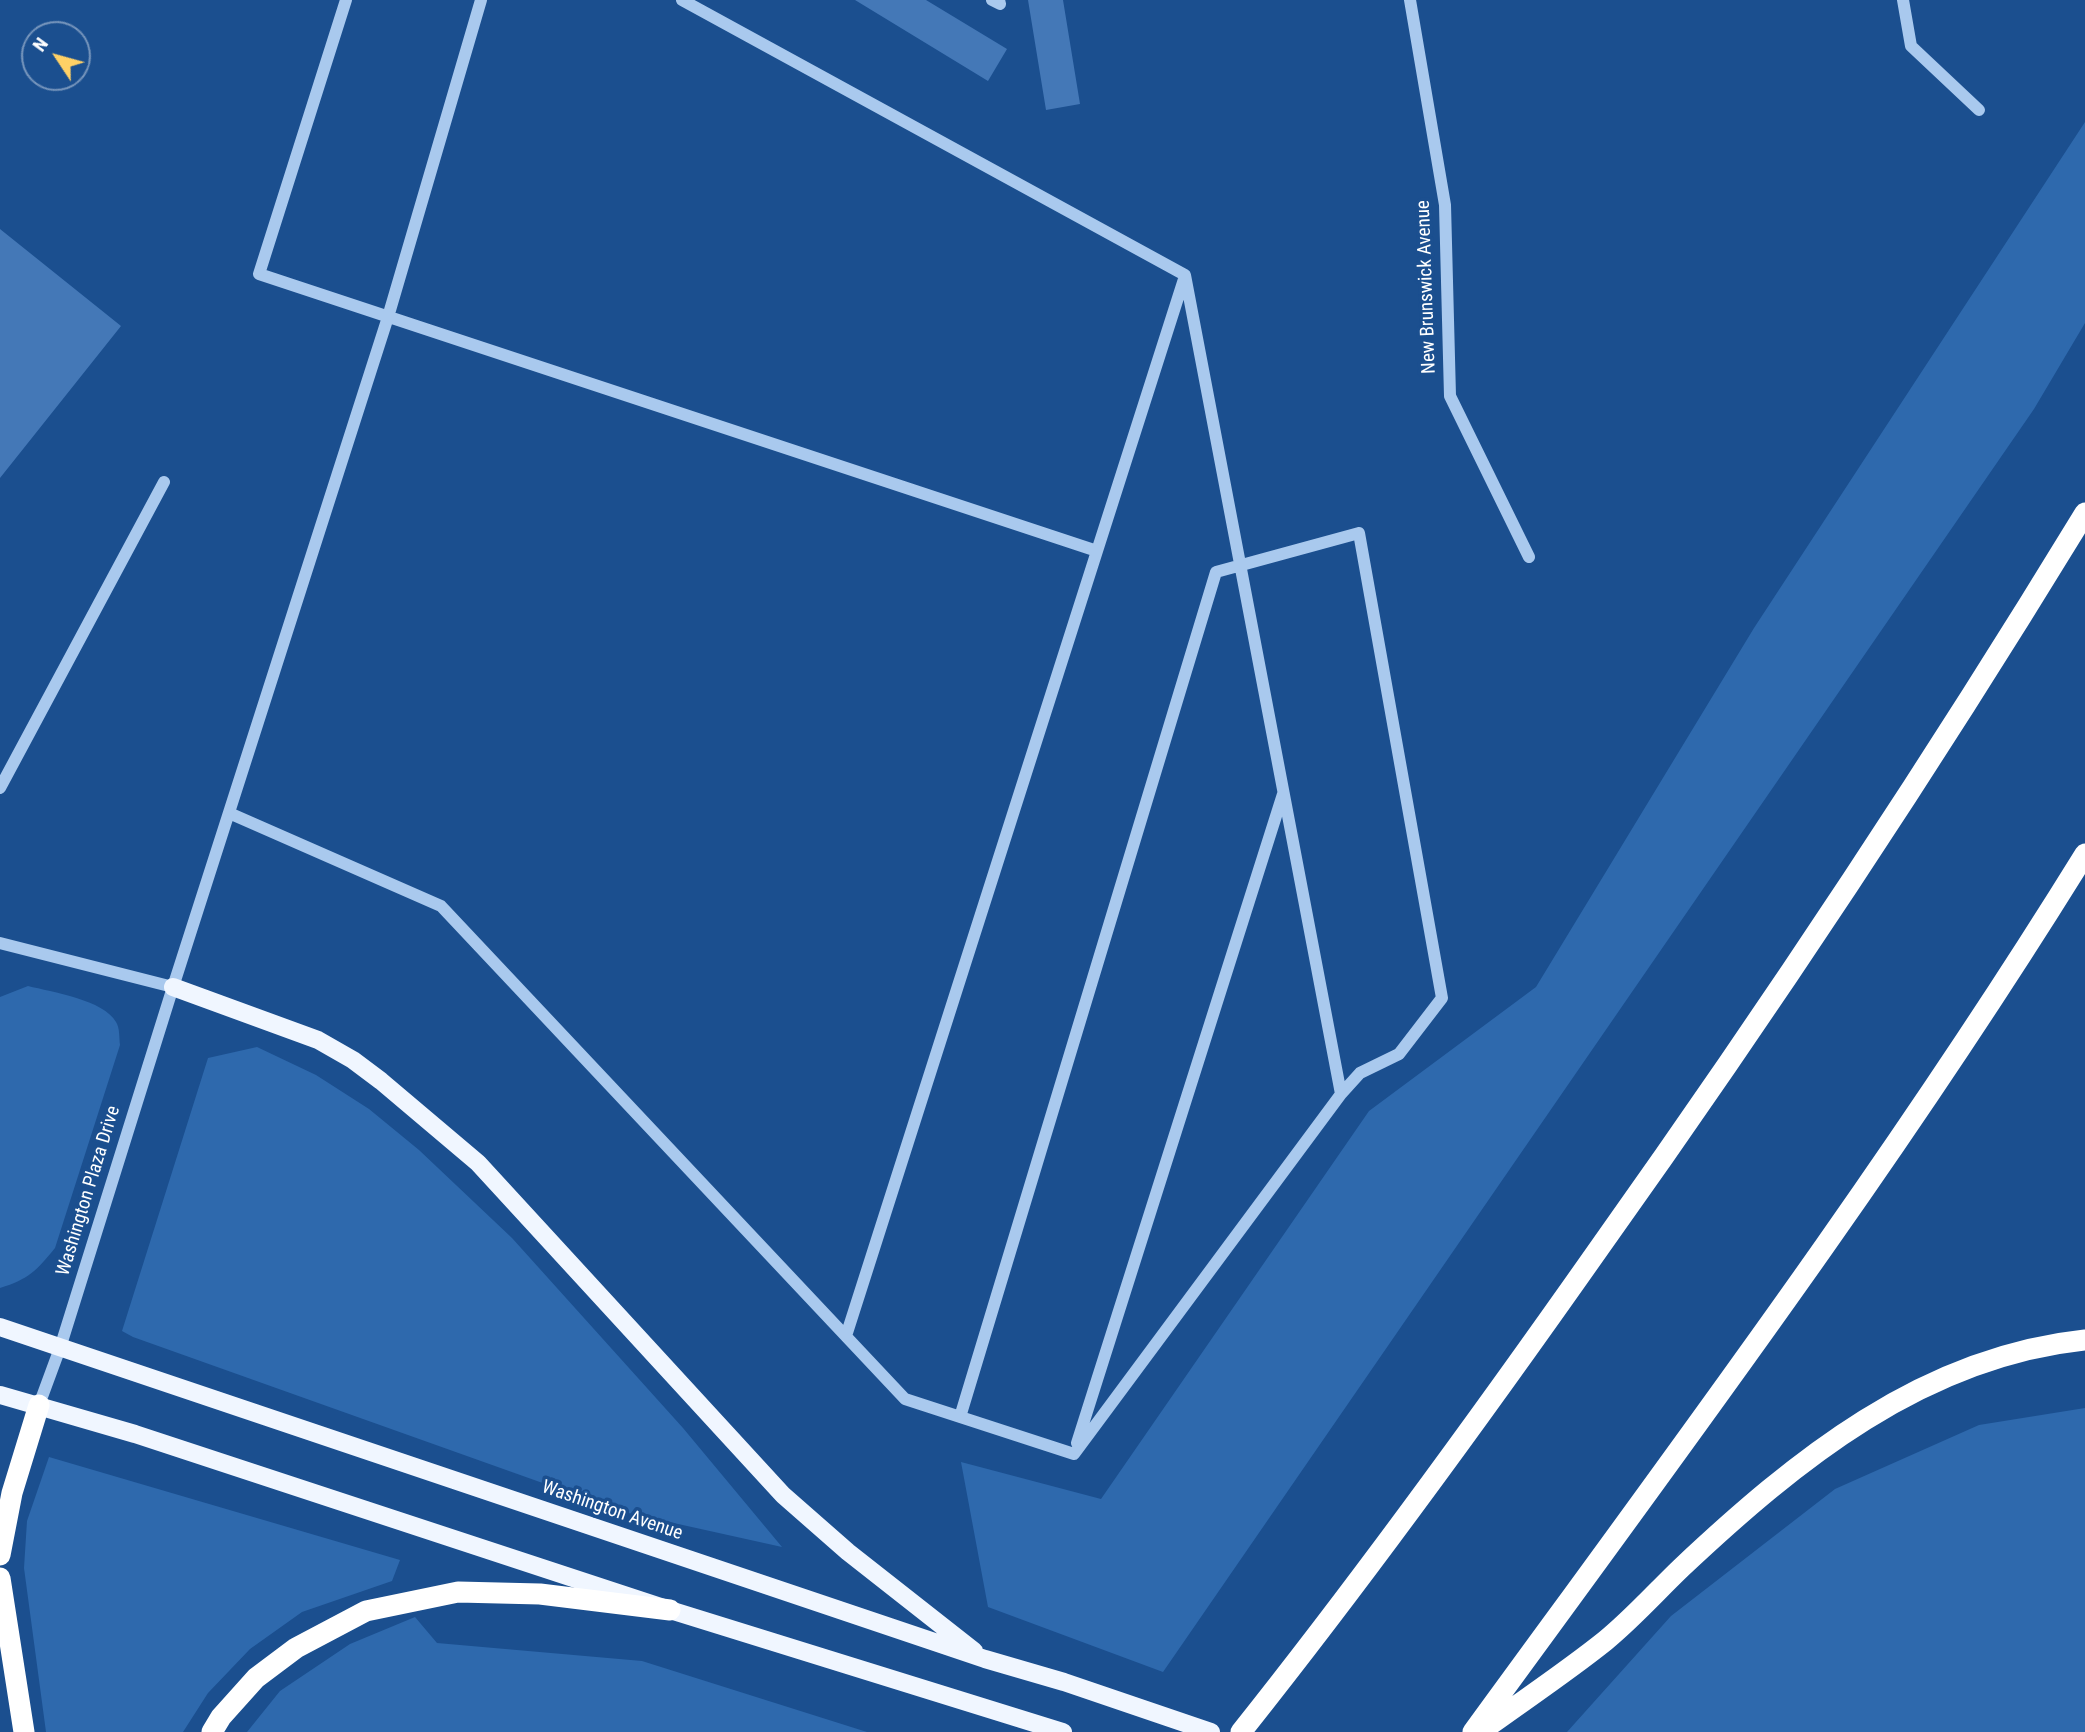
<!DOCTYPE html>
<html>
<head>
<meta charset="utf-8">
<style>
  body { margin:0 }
  #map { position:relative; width:2085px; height:1732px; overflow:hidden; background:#1b4f8f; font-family:"Roboto Condensed",sans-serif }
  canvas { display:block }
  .north { position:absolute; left:21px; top:21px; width:70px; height:70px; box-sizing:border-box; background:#1b4f8f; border:2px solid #7695bc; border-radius:50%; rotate:306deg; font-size:19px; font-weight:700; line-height:28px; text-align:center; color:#fff }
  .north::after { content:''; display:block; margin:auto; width:24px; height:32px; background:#ffd166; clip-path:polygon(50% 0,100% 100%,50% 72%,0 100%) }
</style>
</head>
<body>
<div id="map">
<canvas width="2085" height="1732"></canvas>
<div class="north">N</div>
</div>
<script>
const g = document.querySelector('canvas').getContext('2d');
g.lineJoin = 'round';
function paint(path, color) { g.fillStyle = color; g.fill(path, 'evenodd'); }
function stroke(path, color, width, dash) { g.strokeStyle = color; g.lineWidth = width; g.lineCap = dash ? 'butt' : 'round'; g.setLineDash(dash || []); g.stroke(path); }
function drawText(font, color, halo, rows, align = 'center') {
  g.font = font + ' "Roboto Condensed",sans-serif'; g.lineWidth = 7; g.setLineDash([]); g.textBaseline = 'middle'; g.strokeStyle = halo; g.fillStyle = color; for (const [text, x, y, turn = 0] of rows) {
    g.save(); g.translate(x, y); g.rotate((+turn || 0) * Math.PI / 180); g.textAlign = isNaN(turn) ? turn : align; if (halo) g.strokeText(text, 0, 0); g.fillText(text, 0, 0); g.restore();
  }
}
paint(new Path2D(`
  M2085,122v201l-51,86 -871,1263 -175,-65 -27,-145 140,37 268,-388 167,-124 218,-359z
  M28,986c24,6 76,14 88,36 4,6 3,16 4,23l-65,203c-19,23 -26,31 -55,40v-291z
  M257,1047l59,28 53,34 50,41 93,88 171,190 99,119 -158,-35 -491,-175 -11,-6 86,-273z
  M2085,1408v324h-518l104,-116 164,-127 144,-64z
  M49,1457l351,103 -8,21 -90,31 -52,37 -42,44 -25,39h-137l-22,-164 3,-47z
  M415,1617l22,26 205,18 225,71h-620l33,-41 70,-47z`), '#2e69ad');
paint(new Path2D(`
  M855,0h71l81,49 -19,32z
  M1028,0h35l17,104 -34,6z
  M0,229l121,97 -121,152z`), '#4478b7');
stroke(new Path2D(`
  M346,0l-87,274 838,277
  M682,0l503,275 156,819
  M992,0l8,4 -1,-4
  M1410,0l35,205 5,191 79,161
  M1903,0l8,46 68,64
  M0,788l164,-306
  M229,813l212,93 464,493 169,55 267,-360 19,-21 39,-19 43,-56 -83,-465 -143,39 -256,845
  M0,943l173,44
  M846,1336l338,-1057
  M39,1405l21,-57 113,-361 215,-670 93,-317
  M1077,1443l206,-649`), '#a9c9ee', 12);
stroke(new Path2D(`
  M173,987l145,53 35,20 28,21 97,82 305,332 65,57 126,99
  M0,1327l985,332 79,23 147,50
  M0,1395l135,39 535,176 393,122`), '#f0f6ff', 18);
stroke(new Path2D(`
  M0,1555l12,-62 27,-88
  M0,1578l24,154
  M212,1732l9,-15 35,-39 40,-30 70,-37 92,-19 82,2 130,16
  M1241,1732c125,-157 243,-320 359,-485 170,-239 332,-483 485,-734
  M1473,1732c210,-288 424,-574 612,-878
  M1480,1732c41,-30 85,-59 125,-91 27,-22 51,-49 76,-73 115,-108 241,-211 404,-228`), '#fff', 21);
drawText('19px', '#fff', '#1b4f8f', [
  ["New Brunswick Avenue",1427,287,-92],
  ["Washington Plaza Drive",89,1191,-73],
  ["Washington Avenue",612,1511,19]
]);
</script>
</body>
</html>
